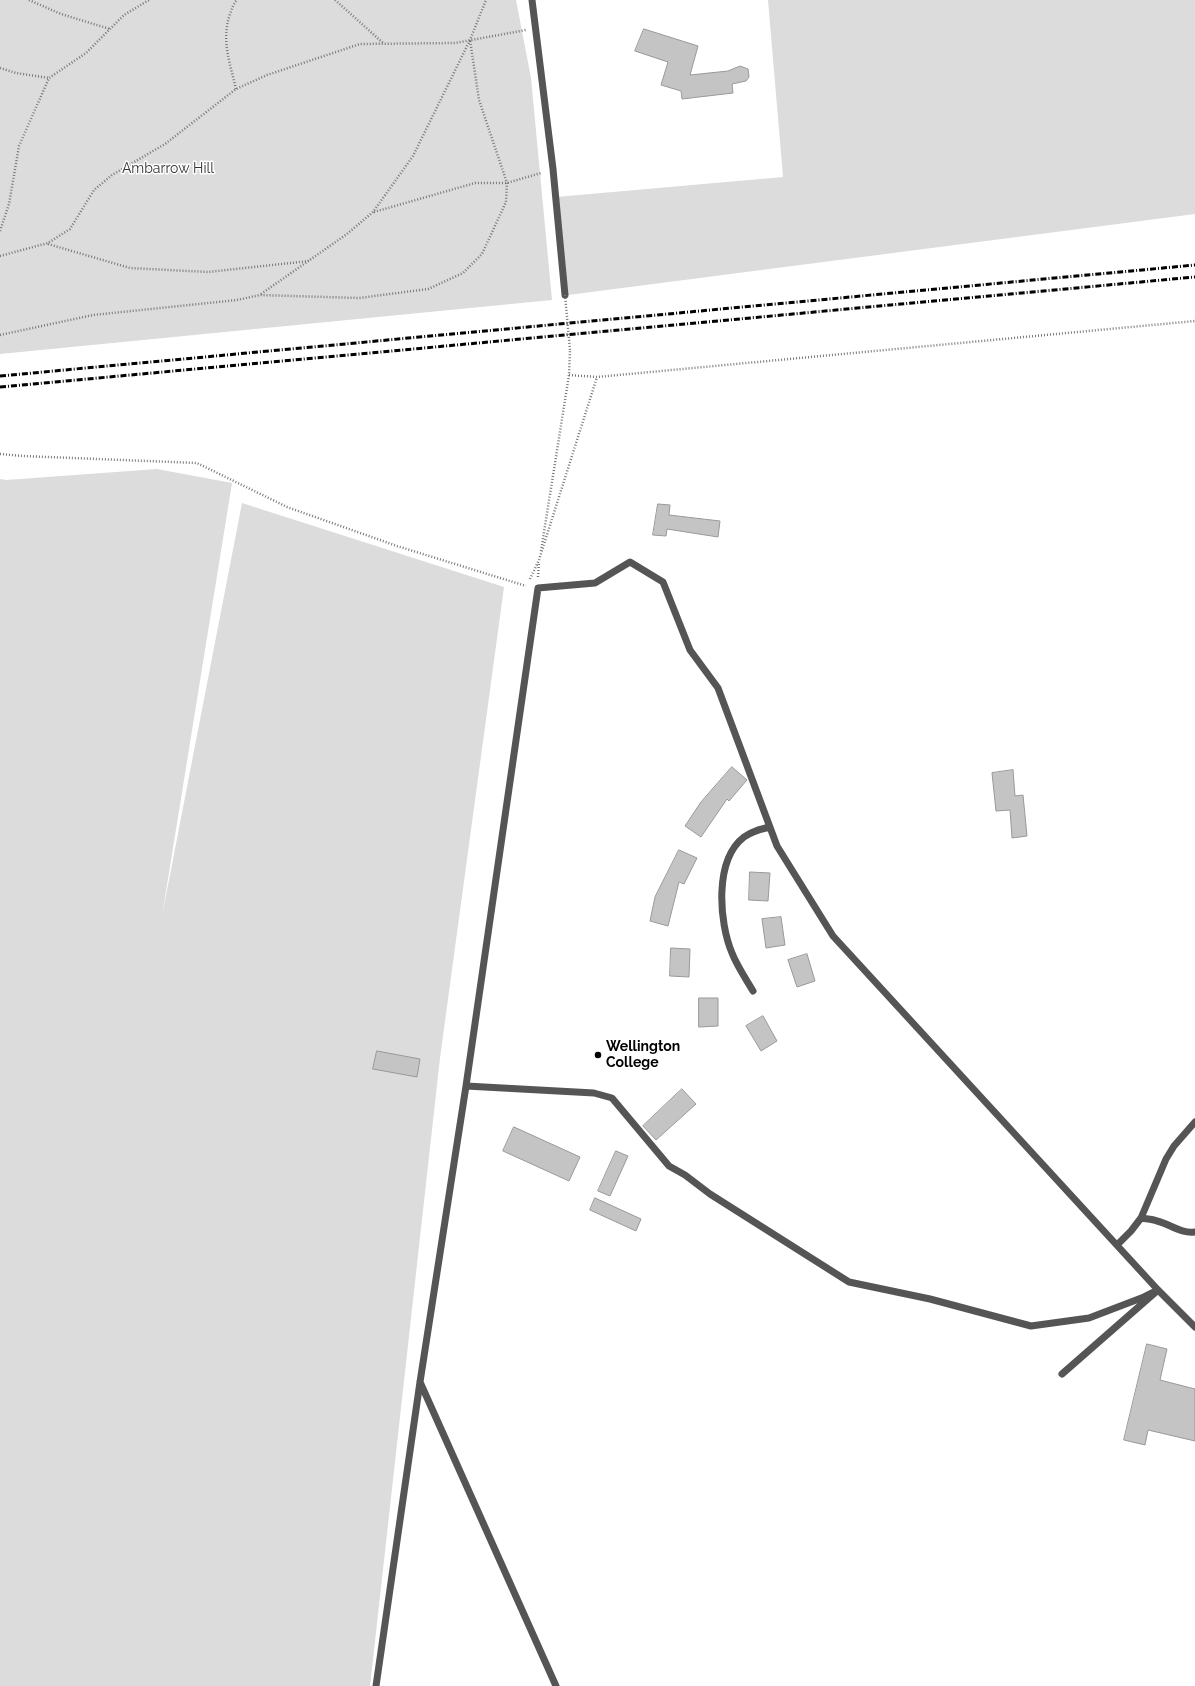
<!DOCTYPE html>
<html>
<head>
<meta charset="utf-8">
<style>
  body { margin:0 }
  canvas { display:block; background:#fff }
</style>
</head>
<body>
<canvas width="1195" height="1686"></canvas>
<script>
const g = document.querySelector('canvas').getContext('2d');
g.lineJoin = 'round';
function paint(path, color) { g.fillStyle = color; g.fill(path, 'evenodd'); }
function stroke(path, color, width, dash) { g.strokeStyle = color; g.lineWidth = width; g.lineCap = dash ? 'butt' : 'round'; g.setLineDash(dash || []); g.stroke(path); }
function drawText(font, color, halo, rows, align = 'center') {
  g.font = font + ' Raleway,sans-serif'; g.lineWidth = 3; g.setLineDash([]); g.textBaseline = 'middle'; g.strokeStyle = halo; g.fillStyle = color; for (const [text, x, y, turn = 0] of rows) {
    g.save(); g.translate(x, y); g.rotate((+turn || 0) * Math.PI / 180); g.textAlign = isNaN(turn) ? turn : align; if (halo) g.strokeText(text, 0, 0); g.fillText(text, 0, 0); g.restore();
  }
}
paint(new Path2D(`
  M0,0h516l15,78 21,222 -552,54z
  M768,0h427v214l-627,81 -12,-98 227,-20z
  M157,469l75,14 -70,433 80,-413 262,84 -64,471 -70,628h-370v-1207l6,1z`), '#dcdcdc');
const building = new Path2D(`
  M644,29l54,17 -8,29 38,-4 12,-5 8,3 1,8 -3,4 -14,3 1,9 -51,6 -1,-8 -20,-6 7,-23 -33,-11z
  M658,504l12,1 -1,10 51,6 -2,16 -51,-8 -1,7 -13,-1z
  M732,767l15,13 -18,21 -2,-2 -26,38 -16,-11 16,-24z
  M1013,770l2,26 8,-1 4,41 -15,2 -2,-28 -14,1 -4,-38z
  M679,850l18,8 -13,26 -5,-2 -11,44 -18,-5 5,-24z
  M750,872l20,1 -2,28 -19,-1z
  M781,917l4,28 -19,3 -4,-29z
  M671,948l19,1 -1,28 -19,-1z
  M807,954l8,27 -18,6 -9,-27z
  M699,998h19v28l-19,1z
  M763,1016l14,25 -16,10 -15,-25z
  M377,1051l43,8 -3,18 -44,-8z
  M682,1089l14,15 -40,36 -13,-14z
  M514,1127l66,30 -11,24 -66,-30z
  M616,1151l12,5 -18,40 -12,-5z
  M595,1198l46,21 -5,12 -46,-21z
  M1147,1344l20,5 -7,31 35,9v52l-47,-11 -3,15 -21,-5z`);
paint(building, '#c4c4c4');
stroke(building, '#999', 1);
stroke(new Path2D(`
  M29,0l32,14 49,15
  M335,0l48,43
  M0,68l16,5 33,5
  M236,89c-6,-26 -15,-49 -6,-75 2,-5 3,-10 7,-14
  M374,212l101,-29h32l34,-10
  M0,231l9,-27 10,-58 30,-68 37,-25 38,-38 25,-15
  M48,244l82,24 78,4 101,-11
  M0,256l48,-13 22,-14 24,-39 18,-15 53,-31 71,-55 31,-14 93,-31 95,-1 71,-13
  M261,294l86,-60 26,-22 40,-56 57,-116 16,-40
  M0,335l93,-20 144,-15 23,-5 99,3 69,-9 35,-16 19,-19 24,-52 1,-19 -28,-83 -9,-60
  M569,375l28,2 598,-56
  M0,454l23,2 174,7 90,44 110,39 129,40
  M541,551l28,-176 1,-25
  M538,577l1,-15
  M530,579l9,-19 58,-183`), '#777', 2.5, [1, 2]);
stroke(new Path2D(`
  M532,0l21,169 12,126
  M753,991c-7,-12 -16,-25 -21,-38 -13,-31 -18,-93 12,-116 8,-6 17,-8 26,-10
  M466,1086l128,7 18,5 57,68 16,9 25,19 139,88 81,17 101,27 58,-8 55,-21 14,-7 -96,84
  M1141,1218c5,1 11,1 16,3 13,3 24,13 38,11
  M1117,1245l14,-14 10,-13 25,-59 8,-13 21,-24
  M420,1382l136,304
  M376,1686l44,-304 46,-296 72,-498 57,-5 35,-21 33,20 27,68 28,38 59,158 56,90 325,354 37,37`), '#555', 7);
stroke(new Path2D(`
  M0,376l1195,-111
  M0,387l1195,-110`), '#000', 3, [6, 2, 1, 2]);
stroke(new Path2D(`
  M565,295l5,55`), '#777', 2.5, [1, 2]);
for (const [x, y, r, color] of [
  [598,1055,4,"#000"]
]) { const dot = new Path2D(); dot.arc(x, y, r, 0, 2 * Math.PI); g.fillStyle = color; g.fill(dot); stroke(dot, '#fff', 1.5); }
drawText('14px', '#333', '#fff', [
  ["Ambarrow Hill",168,169]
]);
drawText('bold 14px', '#000', '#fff', [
  ["Wellington",606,1047],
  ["College",606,1063]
], 'left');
</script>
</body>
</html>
